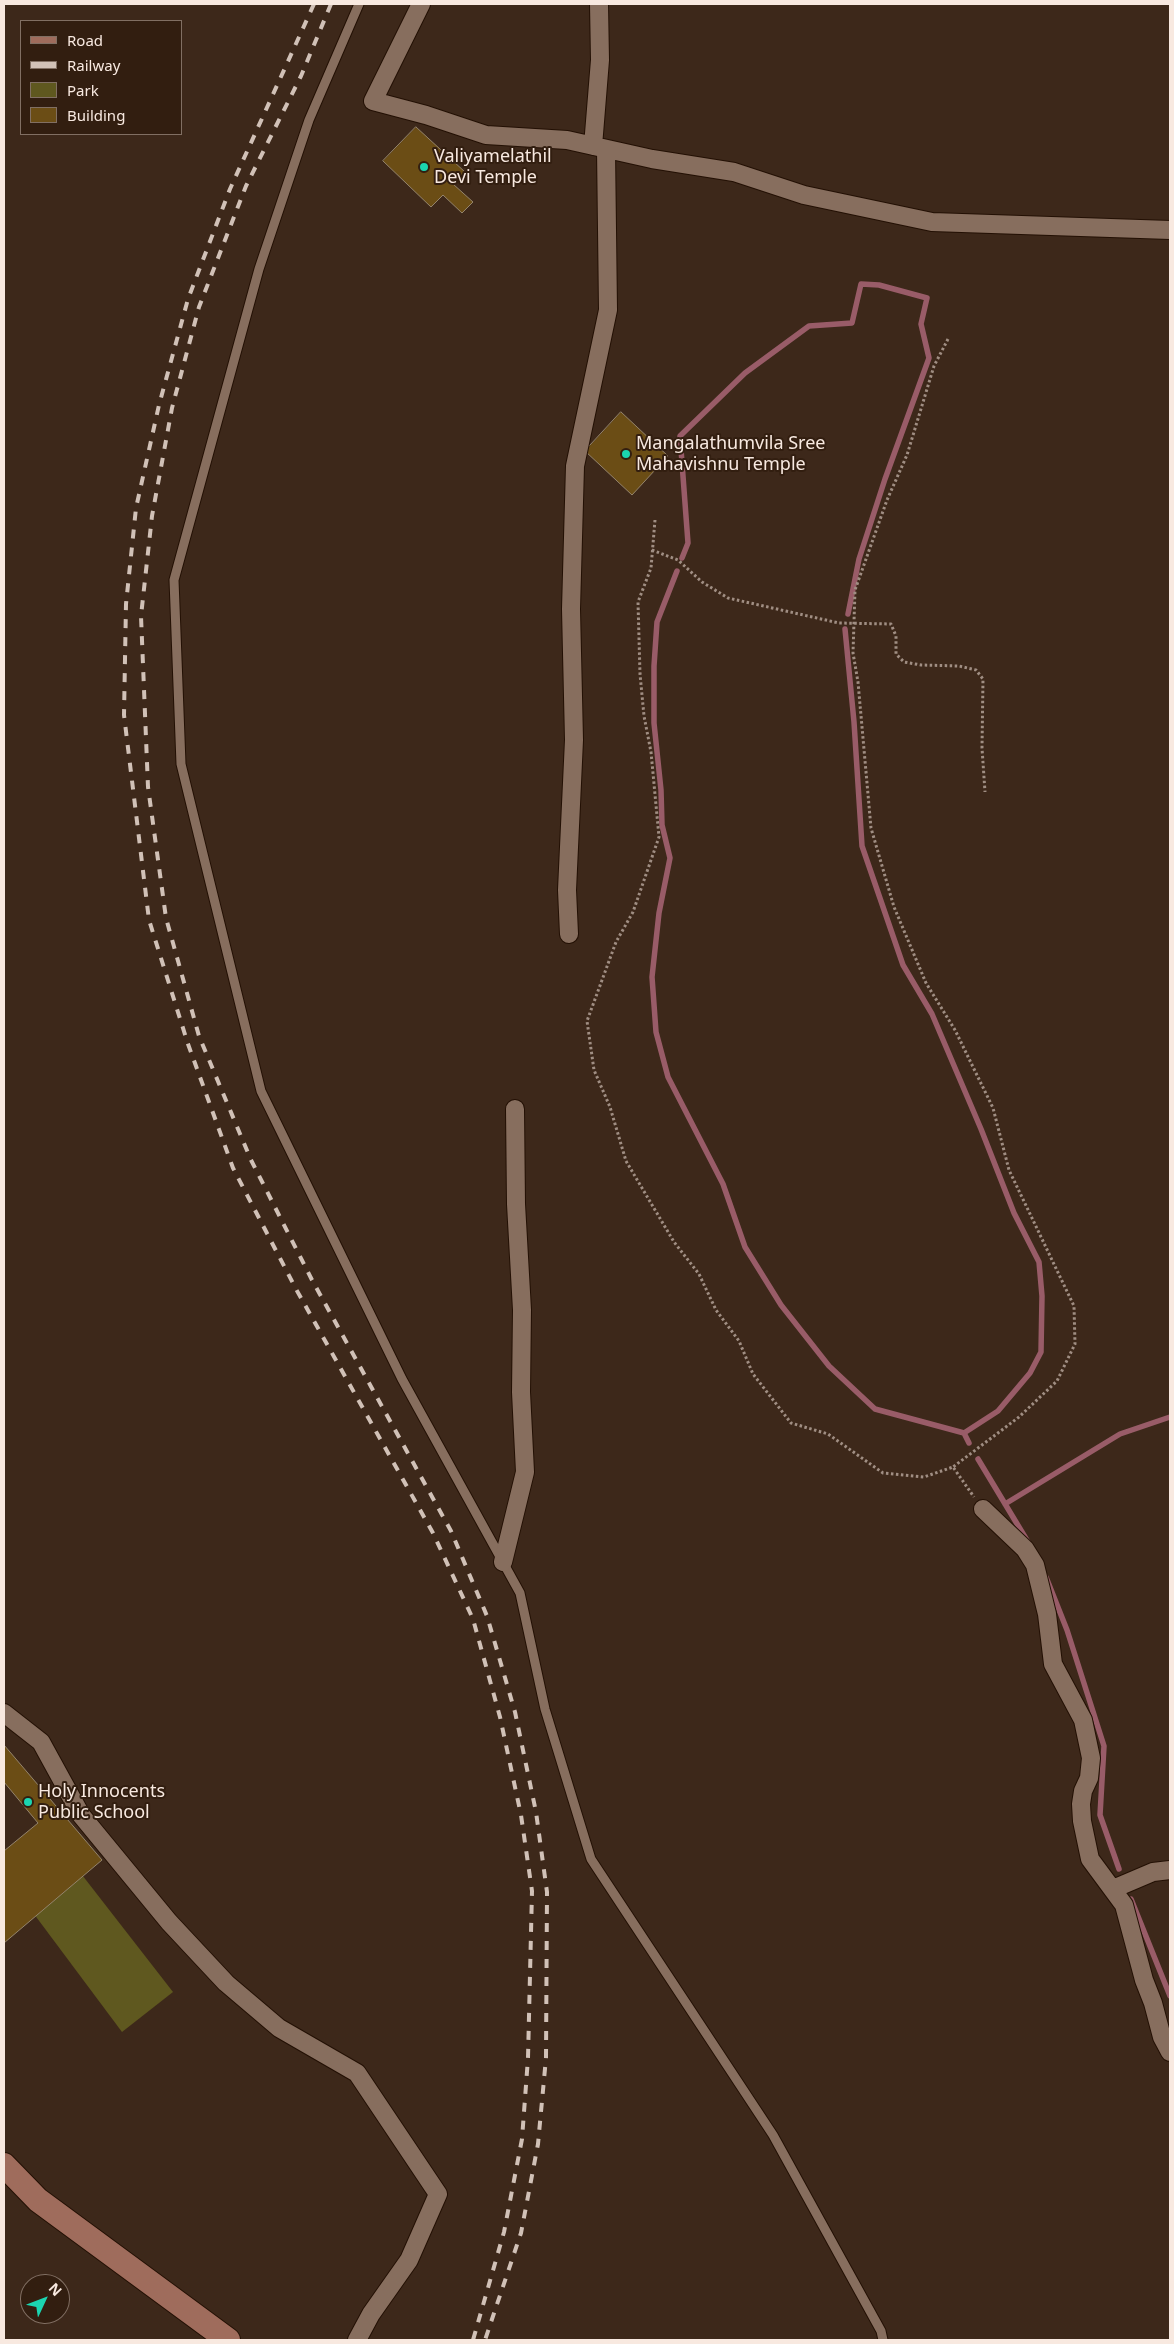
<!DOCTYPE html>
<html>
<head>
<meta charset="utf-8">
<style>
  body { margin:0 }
  #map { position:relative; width:1174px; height:2344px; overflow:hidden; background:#3d281a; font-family:"Noto Sans",sans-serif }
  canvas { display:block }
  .frame { position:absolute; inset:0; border:5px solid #f8e9e0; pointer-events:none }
  .legend { position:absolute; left:20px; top:20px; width:162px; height:115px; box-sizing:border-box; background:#321e10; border:1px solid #816f63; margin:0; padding:6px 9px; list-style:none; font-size:15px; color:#f8e9e0 }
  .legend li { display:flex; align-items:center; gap:10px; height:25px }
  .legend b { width:25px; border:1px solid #816f63 }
  .north { position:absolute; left:20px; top:2274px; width:50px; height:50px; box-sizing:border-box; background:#321e10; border:1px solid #816f63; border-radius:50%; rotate:47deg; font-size:14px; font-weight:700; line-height:20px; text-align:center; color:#f8e9e0 }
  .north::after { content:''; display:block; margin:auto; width:18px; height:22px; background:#1bd5b1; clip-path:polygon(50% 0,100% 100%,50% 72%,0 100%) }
</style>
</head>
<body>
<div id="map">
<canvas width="1174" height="2344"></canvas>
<div class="frame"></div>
<ul class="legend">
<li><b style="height:6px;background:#9f6c5c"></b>Road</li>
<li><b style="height:6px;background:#d1c1b7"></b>Railway</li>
<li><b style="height:14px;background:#5f581f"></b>Park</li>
<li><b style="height:14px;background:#6b4d15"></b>Building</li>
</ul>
<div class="north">N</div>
</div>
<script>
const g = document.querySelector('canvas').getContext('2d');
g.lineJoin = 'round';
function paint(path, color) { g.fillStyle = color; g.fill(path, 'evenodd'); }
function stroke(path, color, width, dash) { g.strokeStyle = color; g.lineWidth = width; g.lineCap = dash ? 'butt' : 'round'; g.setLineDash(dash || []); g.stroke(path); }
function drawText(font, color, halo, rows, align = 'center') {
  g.font = font + ' "Noto Sans",sans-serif'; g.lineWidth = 4; g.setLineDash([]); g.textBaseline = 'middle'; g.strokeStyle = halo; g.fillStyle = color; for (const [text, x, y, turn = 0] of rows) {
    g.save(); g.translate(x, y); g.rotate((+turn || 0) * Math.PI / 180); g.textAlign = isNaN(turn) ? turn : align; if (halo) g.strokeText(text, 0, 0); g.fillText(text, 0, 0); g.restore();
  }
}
paint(new Path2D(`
  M79,1871l94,121 -51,40 -91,-122z`), '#5f581f');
stroke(new Path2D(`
  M682,558l6,-15 -8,-107 65,-63 64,-47 43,-3 9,-39 18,1 48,13 -6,26 8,34 -44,121 -26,80 -11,55
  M677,571l-20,51 -3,44v57l7,67 1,35 8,33 -11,55 -7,64 4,55 12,45 55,107 22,63 36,58 48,61 46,43 89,24
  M845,629l9,93 8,124 41,119 29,49 49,115 33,84 25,49 3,34 -1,56 -11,21 -32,38 -34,22 5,10
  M978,1459l50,83
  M1005,1504l115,-70 50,-17
  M1046,1577l21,53 37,116 -4,69 19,54
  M1131,1899l39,97`), '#995c68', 5.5);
const building = new Path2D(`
  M416,127l49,45 -12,12 20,18 -11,11 -19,-18 -12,12 -48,-46z
  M621,412l47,44 -36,39 -47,-44z
  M4,1745l98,115 -98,83z
  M4,1782l34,41 -34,28z`);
paint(building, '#6b4d15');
stroke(building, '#94846c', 1);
const lane = new Path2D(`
  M359,4l-50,116 -50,149 -85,311 7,184 80,327 141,288 118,214 25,116 46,150 182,276 108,196 2,9`);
const street = new Path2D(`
  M421,4l-48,97 53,14 60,20 81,5 85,19 82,13 70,23 128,27 238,8
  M593,146l7,-86 -1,-56
  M569,934l-2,-44 7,-150 -3,-131 4,-143 33,-156 -2,-161
  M983,1509l42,40 10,16 12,49 6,50 30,56 8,38 -2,20 -6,13 -2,13 1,17 8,38 34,46 20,75 9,23 9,34 8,15
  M503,1562l22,-90 -4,-80 1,-82 -6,-106 -1,-95
  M4,1713l37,29 40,73 88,107 57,61 53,45 78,45 81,121 -29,66 -38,54 -14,26
  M1113,1889l40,-17 17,-2`);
const secondary = new Path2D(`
  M4,2165l34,35 190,140`);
stroke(lane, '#231004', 11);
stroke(street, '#231004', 20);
stroke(secondary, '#231004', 26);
stroke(new Path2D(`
  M948,339l-14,27 -27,89 -20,45 -32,90 -2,63 5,29 13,146 23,79 32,76 29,47 38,78 16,62 65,136 1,38 -18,37 -38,36 -66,50
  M655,520l-4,48 -13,34 2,72 4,42 7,36 8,85 -26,75 -17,30 -29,79 7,49 16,37 16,54 48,81 25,32 17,36 23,31 14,33 38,49 37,11 55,39 41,4 29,-10 21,30
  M652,550l26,10 24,22 26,16 111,25 52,1 5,12v18l8,8 17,3 38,1 17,4 7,9 -1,69 3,44`), '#a08e83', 3, [2.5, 2.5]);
stroke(lane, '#876e5e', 9);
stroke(street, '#876e5e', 18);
stroke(secondary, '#9f6c5c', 24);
stroke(new Path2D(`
  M314,4l-84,185 -42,110 -29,106 -23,103 -10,96 -2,111 25,205 39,124 45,124 63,121 137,244 40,86 27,98 21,98 11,76 -4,167 -6,81 -18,93 -31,108
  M331,4l-30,72 -55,110 -47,121 -27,101 -20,108 -11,100 7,171 18,131 33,118 52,124 61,120 139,251 36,85 28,96 21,100 11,80 -1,166 -8,86 -17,89 -36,107`), '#d1c1b7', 4, [9, 9]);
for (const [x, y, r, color] of [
  [424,167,5,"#1bd5b1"],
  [626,454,5,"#1bd5b1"],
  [28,1802,5,"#1bd5b1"]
]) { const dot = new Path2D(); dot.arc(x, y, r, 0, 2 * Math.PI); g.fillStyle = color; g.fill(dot); stroke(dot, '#321e10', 2); }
drawText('18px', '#f8e9e0', '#321e10', [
  ["Valiyamelathil",434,157],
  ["Devi Temple",434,178],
  ["Mangalathumvila Sree",636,444],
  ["Mahavishnu Temple",636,465],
  ["Holy Innocents",38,1792],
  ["Public School",38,1813]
], 'left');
</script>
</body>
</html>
